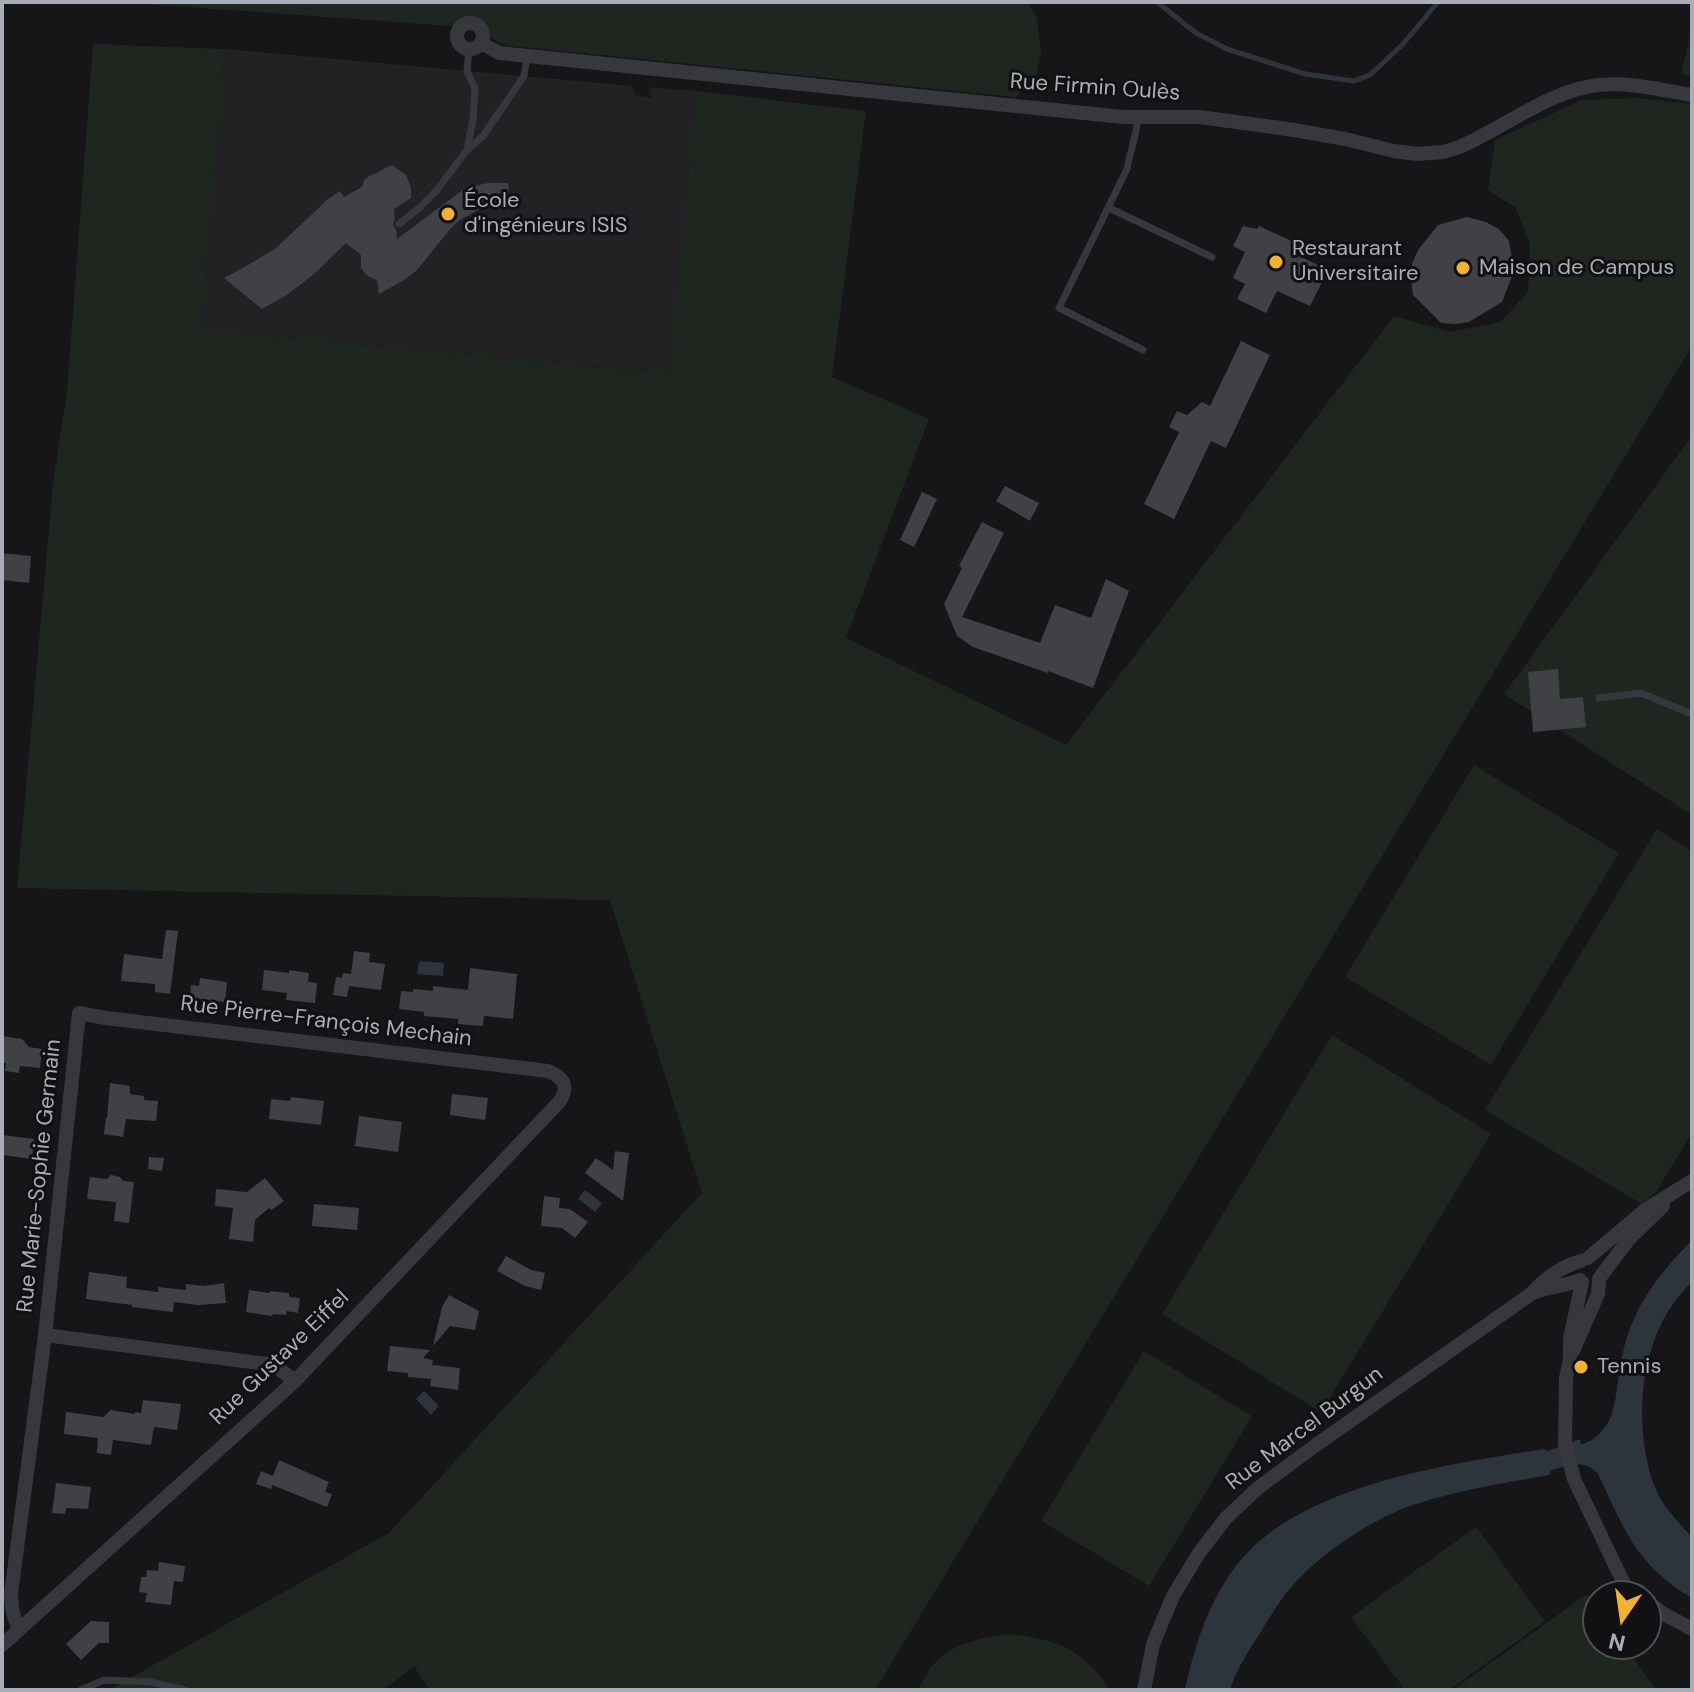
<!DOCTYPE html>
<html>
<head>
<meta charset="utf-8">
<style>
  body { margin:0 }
  #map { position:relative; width:1694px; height:1692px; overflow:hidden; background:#161618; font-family:"DM Sans",sans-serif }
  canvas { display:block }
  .frame { position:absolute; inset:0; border:4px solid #a8adb8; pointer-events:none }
  .north { position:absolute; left:1582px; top:1580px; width:80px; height:80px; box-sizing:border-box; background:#111113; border:2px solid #4d4f55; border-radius:50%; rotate:193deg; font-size:22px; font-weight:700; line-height:32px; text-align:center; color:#a8adb8 }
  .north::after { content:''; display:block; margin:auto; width:28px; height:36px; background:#f2b134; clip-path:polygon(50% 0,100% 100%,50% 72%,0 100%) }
</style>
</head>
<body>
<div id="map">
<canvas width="1694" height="1692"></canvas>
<div class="frame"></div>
<div class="north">N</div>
</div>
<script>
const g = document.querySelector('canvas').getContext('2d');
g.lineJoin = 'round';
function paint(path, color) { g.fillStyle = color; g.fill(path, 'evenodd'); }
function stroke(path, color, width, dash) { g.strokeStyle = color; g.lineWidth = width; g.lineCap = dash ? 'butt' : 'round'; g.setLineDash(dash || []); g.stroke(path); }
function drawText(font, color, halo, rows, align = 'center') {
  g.font = font + ' "DM Sans",sans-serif'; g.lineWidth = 6; g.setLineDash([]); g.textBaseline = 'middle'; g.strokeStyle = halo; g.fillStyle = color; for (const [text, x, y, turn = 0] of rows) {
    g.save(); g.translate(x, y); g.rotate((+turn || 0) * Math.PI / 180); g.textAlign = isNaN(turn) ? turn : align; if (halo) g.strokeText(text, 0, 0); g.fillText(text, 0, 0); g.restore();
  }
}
paint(new Path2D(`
  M225,49l407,37 4,9 16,3 -3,-11 47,4 -25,282 -470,-43z`), '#222225');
paint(new Path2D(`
  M117,2h911l9,16 4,35 -5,24 -20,20 -504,-51c-6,-1 -13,-3 -19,-7 -6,-6 -2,-4 -6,-11 -9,-14 -25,-12 -34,-2z
  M1692,28v48l-11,-2z
  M93,44l132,5 -24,281 469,43 26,-282 170,20 -34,266 97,42 -83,219 220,107 328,-429 56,16 50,-10 28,-30 2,-47 -14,-37 -28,-18 7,-50 87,-40 56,-2 54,6v242l-817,1344h-445l-16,-24 -30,24h-275l280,-157 313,-340 -92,-293 -593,-12 36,-405 14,-91z
  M1692,436v379l-188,-121z
  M1474,765l145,88 -128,212 -146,-88z
  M1657,829l35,22v282l-36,59 -14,12 -157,-94z
  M1332,1035l159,99 -170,278 -159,-98z
  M1144,1351l108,65 -103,170 -108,-65z
  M1476,1527l69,94 -96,69h-44l-54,-73z
  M1587,1594l11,15v35h25l33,46h-203z
  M1008,1634c46,5 77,14 101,56h-192c5,-7 9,-16 14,-23 18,-23 50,-29 77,-33z`), '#1e261f');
paint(new Path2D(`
  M419,961l25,2 -1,13 -26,-2z
  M585,1190l17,13 -7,9 -17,-13z
  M1692,1240v42c-52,48 -60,136 -39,200 7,22 24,39 39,55v61c-55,-32 -68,-69 -94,-124 -13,-16 -30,-8 -47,-4l-2,5c-44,8 -90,15 -133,29 -43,14 -92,47 -123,81 -11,12 -19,26 -28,40 -13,21 -28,42 -35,65h-45c10,-48 28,-102 63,-138 69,-70 203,-88 296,-103l4,2 32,-12 1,6c15,-5 25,-16 31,-31 6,-20 6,-42 11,-62 11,-47 36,-78 69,-112z
  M424,1391l15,15 -8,9 -15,-16z`), '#2c353c');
stroke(new Path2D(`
  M1157,2l39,31 31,16 78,25 49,7 16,-6 33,-31 35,-42`), '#2c353c', 5);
paint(new Path2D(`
  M392,165l14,10 5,13v10l-17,11 1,10 -2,5 3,6 1,9 67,-50 23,-6h21l2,16 -21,5 -29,16 -9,8 -35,43 -12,9 -25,14 -2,-14 -9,-4 -5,-5 -2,-3v-13l-15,-12 -32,31 -27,21 -25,14 -38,-31 26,-14 26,-16 51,-48 13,-9 4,6 18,-10 2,-7 4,-3z
  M1467,217l19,5 13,7 10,12 5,30 -12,31 -33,20 -14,2 -14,-1 -28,-28 -2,-15 1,-16 6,-14 20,-25z
  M1243,226l14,3 2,-3 41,19 -5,9 33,16 -18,36 -33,-15 -11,22 -29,-14 8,-15 -12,-6 12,-26 -12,-6z
  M1241,341l29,14 -44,93 -15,-7 -37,78 -30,-15 35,-72 -10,-5 8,-16 10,4 15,-13 8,4z
  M1005,486l34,17 -9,18 -34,-20z
  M922,492l15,7 -23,48 -14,-7z
  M982,522l22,11 -42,84 78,26 15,-38 36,13 15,-39 23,12 -36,97 -45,-17v2l-75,-26 -16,-11 -13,-32 18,-36 -3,-2z
  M2,553l29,3 -2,27 -27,-3z
  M1558,669l2,30 23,-2 3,30 -53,5 -5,-60z
  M166,930l12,1 -8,63 -15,-2v-8l-34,-3 3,-27 38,5z
  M354,951l16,2 -1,9 16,2 -4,26 -32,-4 -2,11 -14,-2 3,-18 6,1 1,-5 8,1z
  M470,968l47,6 -4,45 -29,-3 -1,10 -25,-2v-5l-34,-3v-4l-25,-3 2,-18 12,1v-3l20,2v-5l35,4z
  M264,970l25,3v-3l20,3 -1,9 9,1 -2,20 -29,-3 1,-7 -25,-3z
  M200,978l27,4 -2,20 -35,-4 1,-13 8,1z
  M2,1036l20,3 7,8 13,2 -2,19 -20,-2 -1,7 -14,-2 1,-8h-4z
  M110,1083l20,3v8l14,2v4l14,1 -2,20 -30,-2 -3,18 -19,-3 2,-16h1z
  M452,1094l36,4 -3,22 -35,-5z
  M291,1097l33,4 -3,24 -52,-6 2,-20 19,2z
  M359,1116l43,6 -4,30 -43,-6z
  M2,1135l32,4 -2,20 -30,-4z
  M615,1151l14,2 -6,48 -38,-28 11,-15 17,12z
  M149,1157l15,1 -2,13 -14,-2z
  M111,1175l9,2 3,4 11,1 -5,41 -15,-2 2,-19 -29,-3 3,-22 17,2z
  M265,1178l19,23 -13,9 -2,-2 -14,12 -2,22 -24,-3 4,-31 -18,-2 1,-17 31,3z
  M544,1196l16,2 -1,10 11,1 18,13 -13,16 -13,-10 -21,-2z
  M314,1204l45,4 -2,22 -45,-4z
  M506,1256l25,14 14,3 -4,17 -16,-4 -28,-15z
  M89,1272l38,5 -1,11 32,4v-5l28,3v-6l18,2 20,-3 2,20 -28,2 -24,-3 -1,10 -41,-5v-2l-46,-6z
  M249,1290l21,3v-2l19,2v4l11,1 -2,15 -11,-2 -1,4 -13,-1 -1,2 -26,-4z
  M449,1295l30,16 -4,19 -25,-4 -17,20 9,-39z
  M390,1346l40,4 -7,8 10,2 -1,5 28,3 -2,22 -28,-4 1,-7 -23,-2v-4l-21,-2z
  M143,1400l38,4 -4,26 -23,-3 -3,18 -38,-5 -2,15 -14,-2 1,-15 -34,-4 2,-22 37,5 8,-7 24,4v-2l6,1z
  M279,1460l50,22 -4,10 7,2 -5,13 -55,-22 -1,4 -15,-5 5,-13 12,5z
  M56,1483l35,4 -3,22 -22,-1 -1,6 -13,-1z
  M159,1562l26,4 -2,16 -9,-1 -3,24 -26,-3 2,-9 -8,-1 2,-15h5l1,-7 11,1z
  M91,1621l18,1v21h-10l-18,17 -15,-16z`), '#404145');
stroke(new Path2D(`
  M1138,117c-1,18 -8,34 -11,52l-68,139 84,42
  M467,150l6,-31 2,-30 -8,-18 2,-23
  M1109,208l103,49
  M399,224l20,-16 18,-18 30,-40 16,-14 41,-60 3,-20
  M1599,698l42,-5 51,21
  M81,1690l23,-10 47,2 34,8`), '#37383d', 7);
stroke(new Path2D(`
  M457 36a13 13 0 1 1 26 0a13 13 0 1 1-26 0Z
  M481,43l18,10 624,64h77l94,13 51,9 49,12 23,3 26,-2 14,-4c46,-19 92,-58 142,-63 31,-3 63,5 93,10
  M1588,1258l57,-48 47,-29
  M1601,1276l28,-37 34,-33
  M1582,1282l-12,57v19l-4,20 -1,65 9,36 50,105 16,12
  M1535,1292c15,-6 31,-6 45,-12
  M45,1335l229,30 21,16
  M1573,1351l25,-57 1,-15
  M1646,1600l16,13 30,16
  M2,1645l293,-264 265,-280c9,-15 4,-23 -12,-30l-442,-53 -27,-5 -34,322 -34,259c1,12 1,25 9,34
  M1144,1690l9,-46 20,-48 26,-43 27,-35 32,-30 58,-43 215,-151c14,-16 29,-27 50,-33`), '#37383d', 14);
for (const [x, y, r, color] of [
  [448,214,8,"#f2b134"],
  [1276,262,8,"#f2b134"],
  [1463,268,8,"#f2b134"],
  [1581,1367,8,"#f2b134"]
]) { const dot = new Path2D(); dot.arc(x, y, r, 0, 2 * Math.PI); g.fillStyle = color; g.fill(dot); stroke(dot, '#111113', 3); }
drawText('22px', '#a8adb8', '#111113', [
  ["Rue Firmin Oulès",1095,88,4],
  ["Rue Pierre-François Mechain",326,1022,7],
  ["Rue Marie-Sophie Germain",40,1176,-84],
  ["Rue Gustave Eiffel",280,1358,-44],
  ["Rue Marcel Burgun",1305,1429,-37]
]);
drawText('22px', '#a8adb8', '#111113', [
  ["École",464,201],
  ["d'ingénieurs ISIS",464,226],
  ["Restaurant",1292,249],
  ["Universitaire",1292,274],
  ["Maison de Campus",1479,268],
  ["Tennis",1597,1367]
], 'left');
</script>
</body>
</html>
